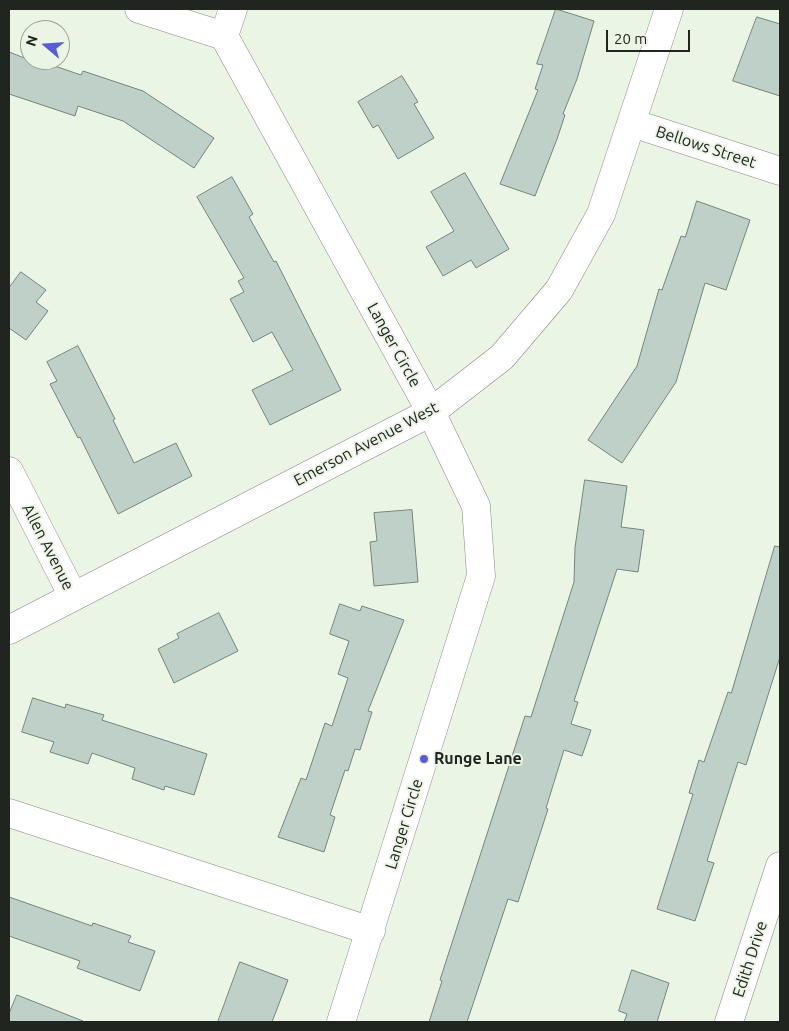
<!DOCTYPE html>
<html>
<head>
<meta charset="utf-8">
<style>
  body { margin:0 }
  #map { position:relative; width:789px; height:1031px; overflow:hidden; background:#ebf5e6; font-family:Ubuntu,sans-serif }
  canvas { display:block }
  .frame { position:absolute; inset:0; border:10px solid #21251f; pointer-events:none }
  .north { position:absolute; left:20px; top:20px; width:50px; height:50px; box-sizing:border-box; background:#ebf5e6; border:1px solid #9aa296; border-radius:50%; rotate:288deg; font-size:14px; font-weight:700; line-height:20px; text-align:center; color:#21251f }
  .north::after { content:''; display:block; margin:auto; width:18px; height:22px; background:#575ed5; clip-path:polygon(50% 0,100% 100%,50% 72%,0 100%) }
  .scale { position:absolute; left:606px; top:30px; width:84px; height:22px; box-sizing:border-box; border:2px solid #21251f; border-top:0; padding-left:6px; font-size:15px; line-height:18px; white-space:nowrap; color:#21251f; -webkit-text-stroke:4px #ebf5e6; paint-order:stroke }
</style>
</head>
<body>
<div id="map">
<canvas width="789" height="1031"></canvas>
<div class="frame"></div>
<div class="north">N</div>
<div class="scale">20 m</div>
</div>
<script>
const g = document.querySelector('canvas').getContext('2d');
g.lineJoin = 'round';
function paint(path, color) { g.fillStyle = color; g.fill(path, 'evenodd'); }
function stroke(path, color, width, dash) { g.strokeStyle = color; g.lineWidth = width; g.lineCap = dash ? 'butt' : 'round'; g.setLineDash(dash || []); g.stroke(path); }
function drawText(font, color, halo, rows, align = 'center') {
  g.font = font + ' Ubuntu,sans-serif'; g.lineWidth = 4; g.setLineDash([]); g.textBaseline = 'middle'; g.strokeStyle = halo; g.fillStyle = color; for (const [text, x, y, turn = 0] of rows) {
    g.save(); g.translate(x, y); g.rotate((+turn || 0) * Math.PI / 180); g.textAlign = isNaN(turn) ? turn : align; if (halo) g.strokeText(text, 0, 0); g.fillText(text, 0, 0); g.restore();
  }
}
const building = new Path2D(`
  M556,9l38,12 -17,58 -14,35 2,1 -8,24 -22,57 -35,-12 38,-94 -3,-1 8,-24 -6,-1z
  M757,17l23,7v72l-47,-15z
  M9,52l36,14 1,-3 35,12 2,-4 60,20 71,47 -20,30 -71,-47 -45,-15 -3,10 -66,-22z
  M402,76l16,26 -4,2 20,34 -36,21 -20,-34 -5,3 -15,-26z
  M465,173l44,76 -33,19 -5,-8 -28,16 -17,-29 28,-16 -23,-39z
  M232,177l21,37 -4,3 25,45 2,-1 65,129 -71,35 -18,-35 41,-20 -21,-38 -19,10 -23,-43 14,-7 -6,-11 6,-3 -47,-81z
  M697,201l53,19 -24,70 -21,-7 -29,99 -54,81 -34,-23 49,-74 22,-77 3,1 19,-54 4,1z
  M21,272l25,18 -10,12 12,9 -22,29 -17,-12v-40z
  M78,346l37,73 -2,1 21,43 42,-20 16,33 -74,38 -38,-77 -2,1 -28,-54 7,-3 -10,-19z
  M585,480l42,6 -6,41 23,3 -6,42 -21,-3 -43,132 4,1 -7,22 20,6 -9,26 -18,-6 -18,58 2,1 -30,93 -10,-3 -41,123h-38l13,-41 -2,-1 85,-264 6,1 43,-135 1,-34z
  M412,510l6,72 -44,4 -4,-44 7,-1 -3,-28z
  M775,546l5,1v110l-34,108 -8,-3 -23,73 -8,26 7,2 -19,58 -38,-12 36,-115 -4,-1 10,-33 5,2 24,-70 3,1z
  M340,604l20,7 2,-5 42,14 -36,91 4,1 -12,38 -5,-1 -7,22 -3,-1 -15,45 5,2 -11,35 -46,-15 23,-59 5,2 19,-57 7,3 16,-48 -10,-4 11,-33 -19,-7z
  M219,613l19,38 -64,32 -16,-34 21,-11 -2,-4z
  M33,698l32,10 1,-4 38,11 -2,5 105,34 -13,41 -29,-9 -1,4 -32,-11 3,-11 -43,-15 -4,11 -38,-12 4,-10 -32,-10z
  M9,897l83,29 1,-3 38,13 -3,6 27,9 -15,40 -63,-23 3,-7 -71,-25z
  M240,962l48,18 -16,42h-54z
  M632,970l37,13 -12,39h-33l3,-8 -8,-3z
  M17,995l66,26 -1,1h-73v-8z`);
paint(building, '#bed0c7');
stroke(building, '#74857c', 1);
const minor = new Path2D(`
  M139,9l85,27 207,376 45,94 5,70 -140,446
  M224,36l9,-27
  M632,123l148,48
  M9,471l64,125
  M9,813l362,118
  M729,1022l51,-156`);
const tertiary = new Path2D(`
  M9,630l422,-218 71,-55 57,-67 42,-76 68,-205`);
stroke(minor, '#828c7e', 29);
stroke(tertiary, '#828c7e', 29);
stroke(minor, '#fff', 28);
stroke(tertiary, '#fff', 28);
for (const [x, y, r, color] of [
  [424,759,5,"#575ed5"]
]) { const dot = new Path2D(); dot.arc(x, y, r, 0, 2 * Math.PI); g.fillStyle = color; g.fill(dot); stroke(dot, '#ebf5e6', 2); }
drawText('16px', '#21251f', '#ebf5e6', [
  ["Bellows Street",706,147,18],
  ["Langer Circle",394,345,61],
  ["Emerson Avenue West",366,444,-28],
  ["Allen Avenue",48,547,63],
  ["Langer Circle",404,824,-73],
  ["Edith Drive",750,959,-72]
]);
drawText('bold 16px', '#21251f', '#ebf5e6', [
  ["Runge Lane",434,759]
], 'left');
</script>
</body>
</html>
